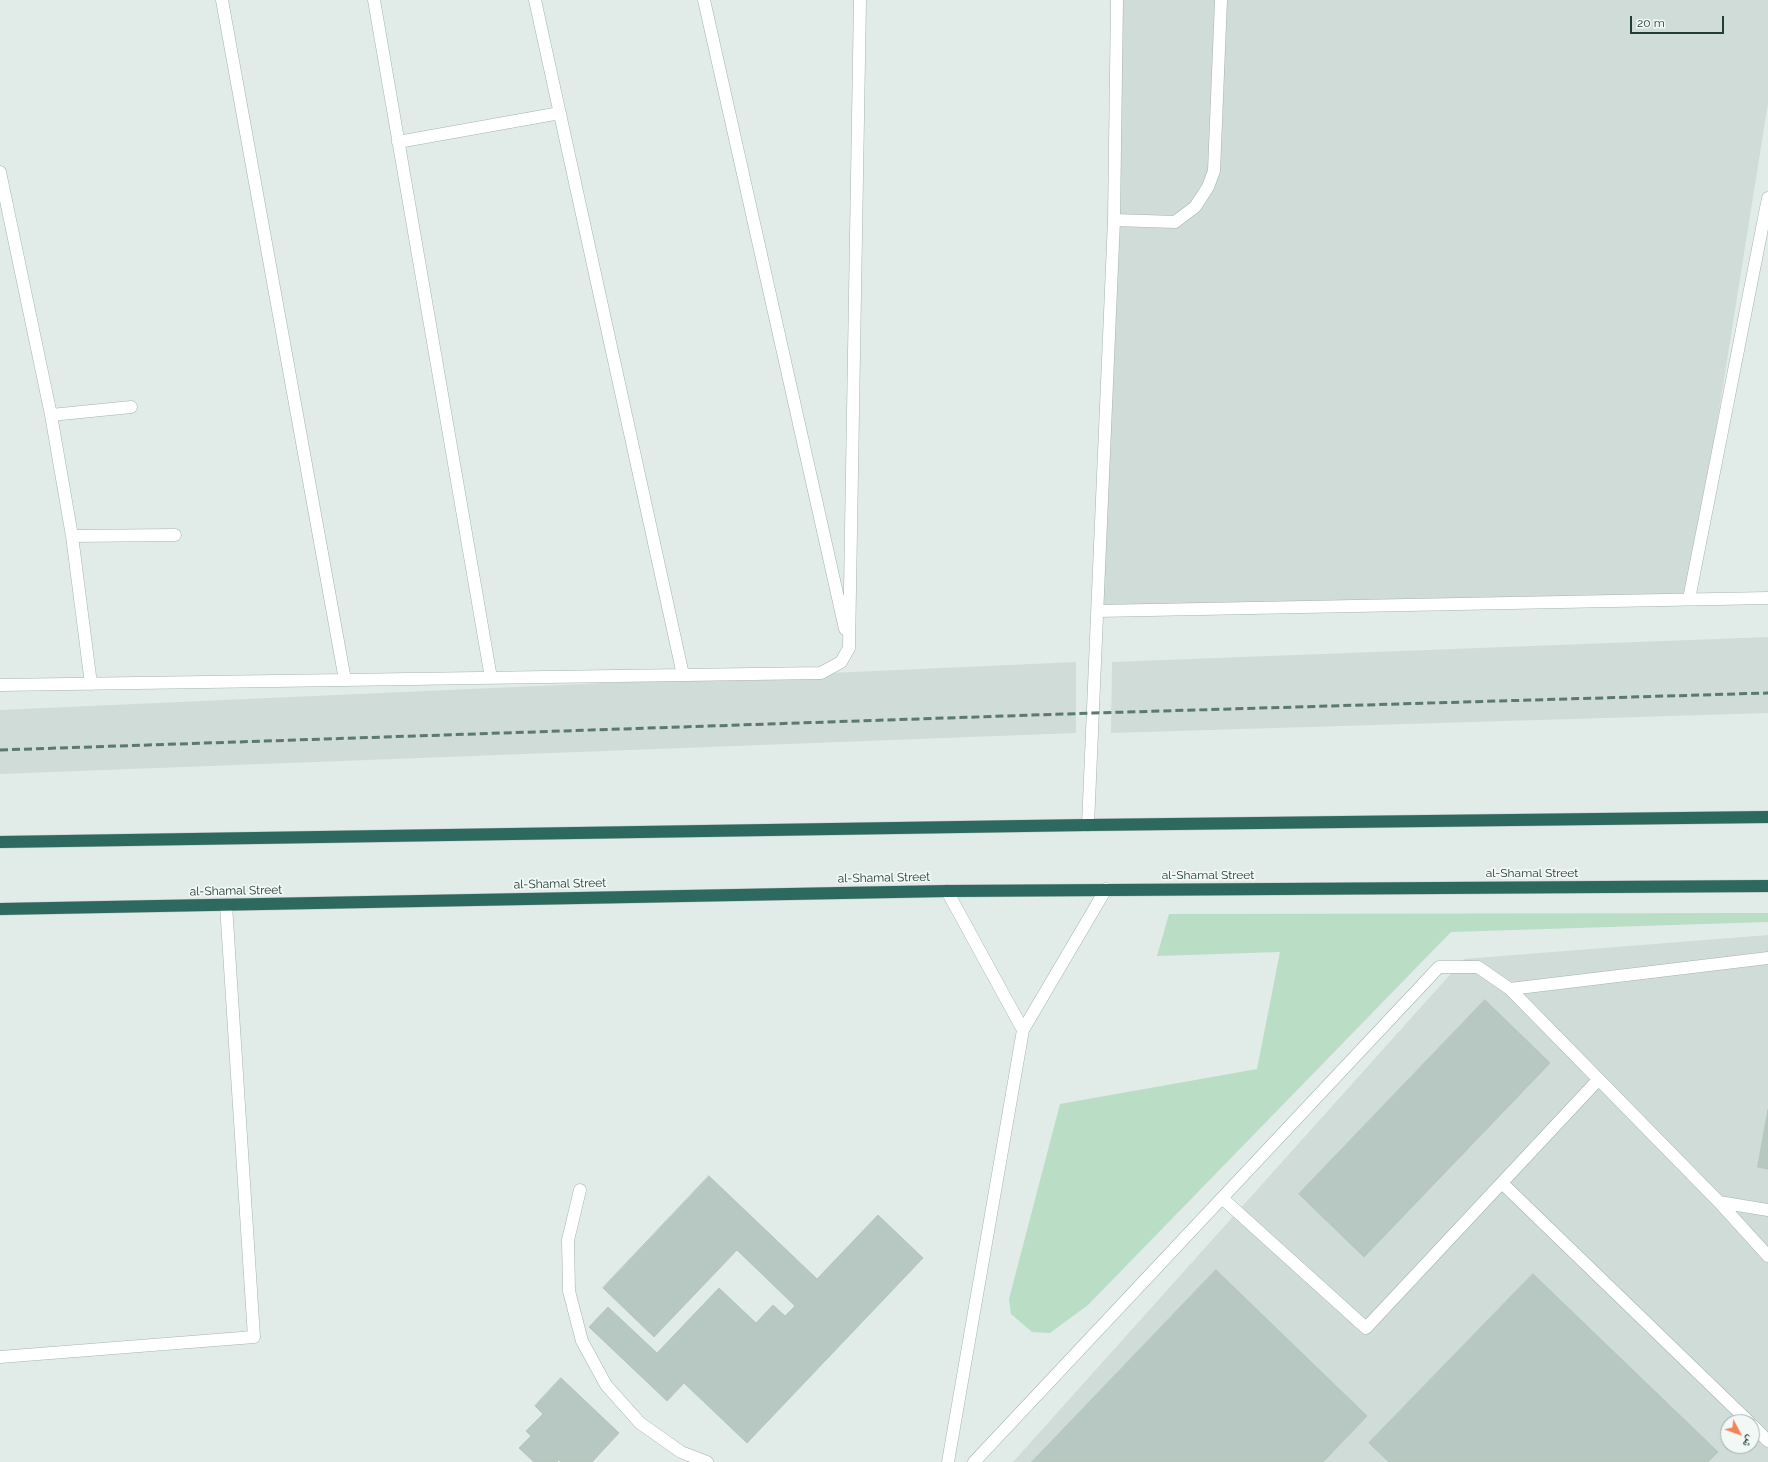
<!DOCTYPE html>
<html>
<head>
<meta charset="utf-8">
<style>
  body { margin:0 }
  #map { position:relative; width:1768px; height:1462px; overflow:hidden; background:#e1ece8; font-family:Raleway,"Noto Naskh Arabic",sans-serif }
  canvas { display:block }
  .north { position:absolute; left:1720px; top:1414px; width:40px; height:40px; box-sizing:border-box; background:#f2f8f5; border:1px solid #9eada9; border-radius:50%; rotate:131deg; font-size:11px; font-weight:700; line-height:16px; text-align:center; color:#213d36 }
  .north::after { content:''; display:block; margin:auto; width:14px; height:18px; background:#f28459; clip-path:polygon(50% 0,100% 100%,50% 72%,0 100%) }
  .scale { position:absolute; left:1630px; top:16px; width:94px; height:18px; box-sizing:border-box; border:2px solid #213d36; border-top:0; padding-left:5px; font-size:12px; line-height:14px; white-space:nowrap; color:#213d36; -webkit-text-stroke:3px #f2f8f5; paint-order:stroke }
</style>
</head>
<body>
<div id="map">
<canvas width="1768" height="1462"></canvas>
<div class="north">ش</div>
<div class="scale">20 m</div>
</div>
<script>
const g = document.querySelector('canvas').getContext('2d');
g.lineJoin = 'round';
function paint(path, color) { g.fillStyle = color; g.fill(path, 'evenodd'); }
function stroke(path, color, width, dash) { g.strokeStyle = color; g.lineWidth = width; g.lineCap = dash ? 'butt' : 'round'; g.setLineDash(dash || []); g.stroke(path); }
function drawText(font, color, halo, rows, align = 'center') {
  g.font = font + ' Raleway,sans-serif'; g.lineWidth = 3.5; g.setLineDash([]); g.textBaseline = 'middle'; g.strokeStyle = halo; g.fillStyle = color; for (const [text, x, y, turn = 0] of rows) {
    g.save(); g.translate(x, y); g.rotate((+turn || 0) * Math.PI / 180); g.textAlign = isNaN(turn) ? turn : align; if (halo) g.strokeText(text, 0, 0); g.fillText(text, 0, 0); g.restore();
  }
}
paint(new Path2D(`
  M1113,0h655v103l-79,496 -591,12z
  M1768,637v76l-657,20 1,-71z
  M1076,662v71l-1076,41v-64z
  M1768,935v527h-755l451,-503zM1728,1422h24v24h-24z`), '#d0dcd7');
paint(new Path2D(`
  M1768,913v9l-317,10 -363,373 -38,28 -18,-1 -21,-18 -2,-15 51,-195 197,-35 23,-117 -123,4 12,-42z`), '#baddc5');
const building = new Path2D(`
  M1485,1000l65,63 -186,194 -65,-63z
  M1768,1110v59l-10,-2z
  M709,1176l108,103 61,-64 45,43 -176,185 -63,-60 -17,18 -78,-74 19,-20 49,46 62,-65 37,35 17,-18 12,11 10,-10 -58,-56 -83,87 -51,-49z
  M1216,1270l151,146 -44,46h-291z
  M1533,1274l185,178 -10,10h-319l-20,-19z
  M561,1378l58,55 -27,29h-31l-2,-2 -2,2h-23l-15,-14 12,-12 -5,-5 17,-17 -8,-8z`);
paint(building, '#b7c7c1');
stroke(building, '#b4c6bf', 1);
const minor = new Path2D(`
  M222,0l123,680
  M374,0l117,678
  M535,0l148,675
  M704,0l141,629
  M398,142l162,-29
  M0,172l51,243 21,121 19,148
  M1114,220l61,2 20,-15 13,-20 6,-16 7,-171
  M51,415l80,-8
  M72,536l103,-1
  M1689,599l79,-401
  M1098,611l670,-13
  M0,685l821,-12 20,-11 8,-14 11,-648
  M1088,825l26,-605 3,-220
  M947,891l76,139
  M1768,958l-258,31 209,213 49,54
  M1502,1183l247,239
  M580,1190l-12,50 1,51 13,50 24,44 34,38 41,29 26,10
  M1222,1198l144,130 232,-248
  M1719,1202l49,8
  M0,1357l254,-20 -28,-432
  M1752,1425l16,16
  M948,1462l75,-432 83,-141
  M974,1462l465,-495h39l32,22`);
const highway = new Path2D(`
  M0,842l1088,-17 680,-8
  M0,909l947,-18 821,-5`);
stroke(minor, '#a4b4af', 13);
stroke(highway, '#c1c9c7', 13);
stroke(minor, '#fff', 12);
stroke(highway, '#2d695f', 12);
stroke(new Path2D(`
  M0,750l1094,-37 674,-20`), '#5c7872', 3, [8, 4]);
drawText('12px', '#213d36', '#f2f8f5', [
  ["al-Shamal Street",1532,873],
  ["al-Shamal Street",1208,875],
  ["al-Shamal Street",884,878,-1],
  ["al-Shamal Street",560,884,-1],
  ["al-Shamal Street",236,891,-1]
]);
</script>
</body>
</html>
